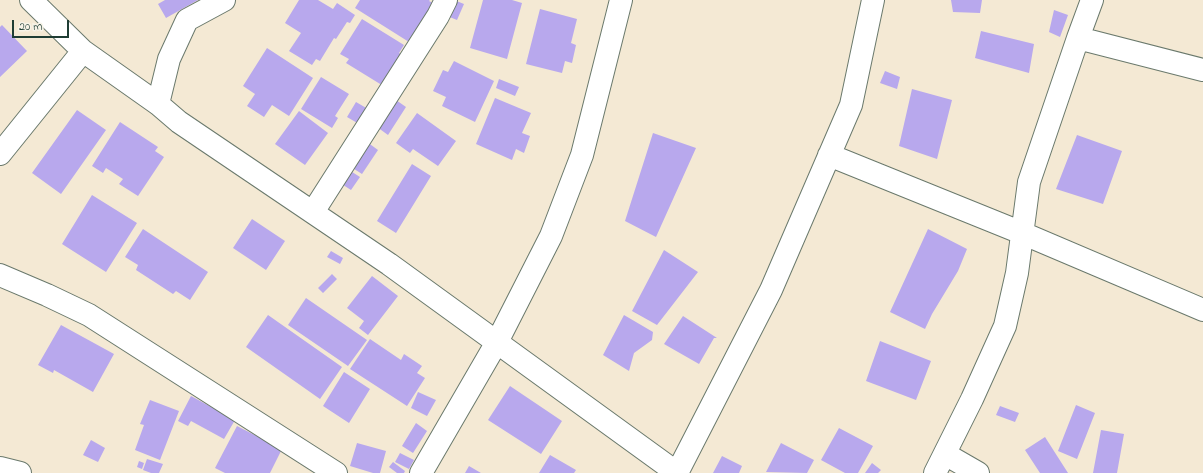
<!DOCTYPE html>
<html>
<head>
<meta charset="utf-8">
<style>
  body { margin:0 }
  #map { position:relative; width:1203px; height:473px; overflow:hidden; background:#f4e9d4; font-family:"Indie Flower",sans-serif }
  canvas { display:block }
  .scale { position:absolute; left:12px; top:20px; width:57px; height:18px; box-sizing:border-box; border:2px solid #1f3d34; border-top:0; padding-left:5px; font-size:12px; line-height:14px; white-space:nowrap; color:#1f3d34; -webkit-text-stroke:3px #f7f3e8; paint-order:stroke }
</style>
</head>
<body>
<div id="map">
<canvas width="1203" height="473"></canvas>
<div class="scale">20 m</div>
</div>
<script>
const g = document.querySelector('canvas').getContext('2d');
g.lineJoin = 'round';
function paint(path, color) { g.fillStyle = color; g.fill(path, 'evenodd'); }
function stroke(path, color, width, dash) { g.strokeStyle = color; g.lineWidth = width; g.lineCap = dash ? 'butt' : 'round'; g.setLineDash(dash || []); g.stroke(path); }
paint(new Path2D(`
  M165,0h33l-32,18 -8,-14z
  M299,0h19l15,9 4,-6 18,12 -5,8 -3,-1 -11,17 -2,-1 -14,23 -4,-2 -4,6 -23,-14 12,-18 -16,-10z
  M360,0h70l-1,1 4,2 -24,39 -54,-34z
  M454,0l10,4 -7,16 -10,-4z
  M483,0h29l10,3 -15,56 -37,-11z
  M951,0h31l-2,13 -27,-1z
  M540,9l37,10 -6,24 5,2 -4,18 -7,-2 -3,12 -36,-9z
  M1054,10l14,5 -8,22 -11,-5z
  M362,19l42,26 -5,8 5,3 -19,31 -39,-24 3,-4 -9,-5z
  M2,25l25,26 -27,26v-50z
  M981,31l53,13 -5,29 -54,-15z
  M267,48l46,30 -24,38 -17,-11 -8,12 -17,-11 8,-12 -12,-8z
  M454,61l40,20 -19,41 -33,-16 4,-9 -13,-6 10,-21 5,2z
  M885,71l15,6 -3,12 -17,-6z
  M321,77l28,17 -14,22 3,2 -6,10 -31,-19z
  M499,79l20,8 -4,9 -19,-8z
  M912,89l40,11 -15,59 -38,-13z
  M495,98l36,15 -9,20 8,3 -6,17 -8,-4 -4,11 -36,-16z
  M396,100l10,7 -18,28 -11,-8z
  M356,102l12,7 -9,15 -12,-7z
  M77,110l29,20 -45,64 -29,-21z
  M299,111l29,22 -23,32 -30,-21z
  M417,113l39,28 -18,25 -25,-17 -3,4 -14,-10z
  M120,122l38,25 -3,4 9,6 -26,39 -19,-12 4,-5 -17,-11 -3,5 -11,-7z
  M653,133l43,15 -40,89 -31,-16z
  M1077,135l45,16 -19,53 -47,-15z
  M367,142l11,8 -16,24 -11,-7z
  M412,164l19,12 -35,57 -19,-12z
  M349,170l11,7 -9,13 -11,-7z
  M92,195l45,28 -31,49 -44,-28z
  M252,219l33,22 -19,29 -33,-22z
  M143,229l65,43 -18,28 -14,-9 -3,3 -37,-24 2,-5 -13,-8z
  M928,229l39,20 -9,22 -26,43 -7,15 -35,-17z
  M664,250l34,22 -41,53 -25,-14z
  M331,251l12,7 -3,6 -13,-7z
  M332,274l5,5 -14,14 -5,-5z
  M372,276l26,20 -30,39 -9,-7 5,-7 -17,-13z
  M306,298l61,42 -19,26 -60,-41z
  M268,315l74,52 -22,32 -74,-52z
  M624,315l29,17 -1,8 -18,13 -5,18 -26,-16z
  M683,316l34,22h-3l-15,26 -35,-20z
  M61,325l53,29 -21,38 -39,-22 -1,3 -15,-8z
  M370,339l31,21 3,-6 18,12 -5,7 8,5 -18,28 -57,-37z
  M880,341l51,20 -15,39 -50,-19z
  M344,372l26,17 -21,34 -26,-17z
  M510,386l52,35 -21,33 -53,-34z
  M418,392l18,8 -9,16 -16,-8z
  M191,396l44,24 -11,19 -33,-18 -3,5 -10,-5z
  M150,400l29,11 -19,49 -25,-10 9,-25 -4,-1z
  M1076,405l19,8 -18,46 -19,-8z
  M1000,406l19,7 -4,9 -19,-7z
  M416,423l11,8 -14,22 -11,-7z
  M237,426l45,23 -12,24h-45l-10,-5z
  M839,428l34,18 -15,27h-13l-24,-13z
  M1101,430l23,4 -7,39h-24z
  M1045,437l23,36h-28l-15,-23z
  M91,440l14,8 -7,14 -15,-7z
  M357,443l29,8 -6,22h-7l-23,-7z
  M781,443l33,17 -7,13 -41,-1z
  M400,453l14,7 -5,9 -14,-7z
  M550,455l26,15 -2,3h-35z
  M722,456l20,10 -3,7h-26z
  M147,459l16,5 -4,9h-8l-8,-3z
  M139,461l5,2 -2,6 -5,-2z
  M393,462l12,9 -1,2h-7l-8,-6z
  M872,463l9,7 -3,3h-13z
  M469,466l12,7h-16z`), '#b8a8ed');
const minor = new Path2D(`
  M31,0l52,51 75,53 21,18 210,142 288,209
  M1078,38l125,32
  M158,104l11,-45 18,-39 37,-20
  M0,154l83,-103
  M829,155l193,78 181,77
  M313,212l125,-196 8,-16
  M0,275l47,20 42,20 247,158
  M945,454l33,19
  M0,468l20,5
  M421,473l76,-131 54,-106 31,-81 39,-155
  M677,473l94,-183 80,-185 22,-105
  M935,473l37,-74 33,-73 12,-53 12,-91 49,-144 14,-38`);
stroke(minor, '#6a796c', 24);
stroke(minor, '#fff', 22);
</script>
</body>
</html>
